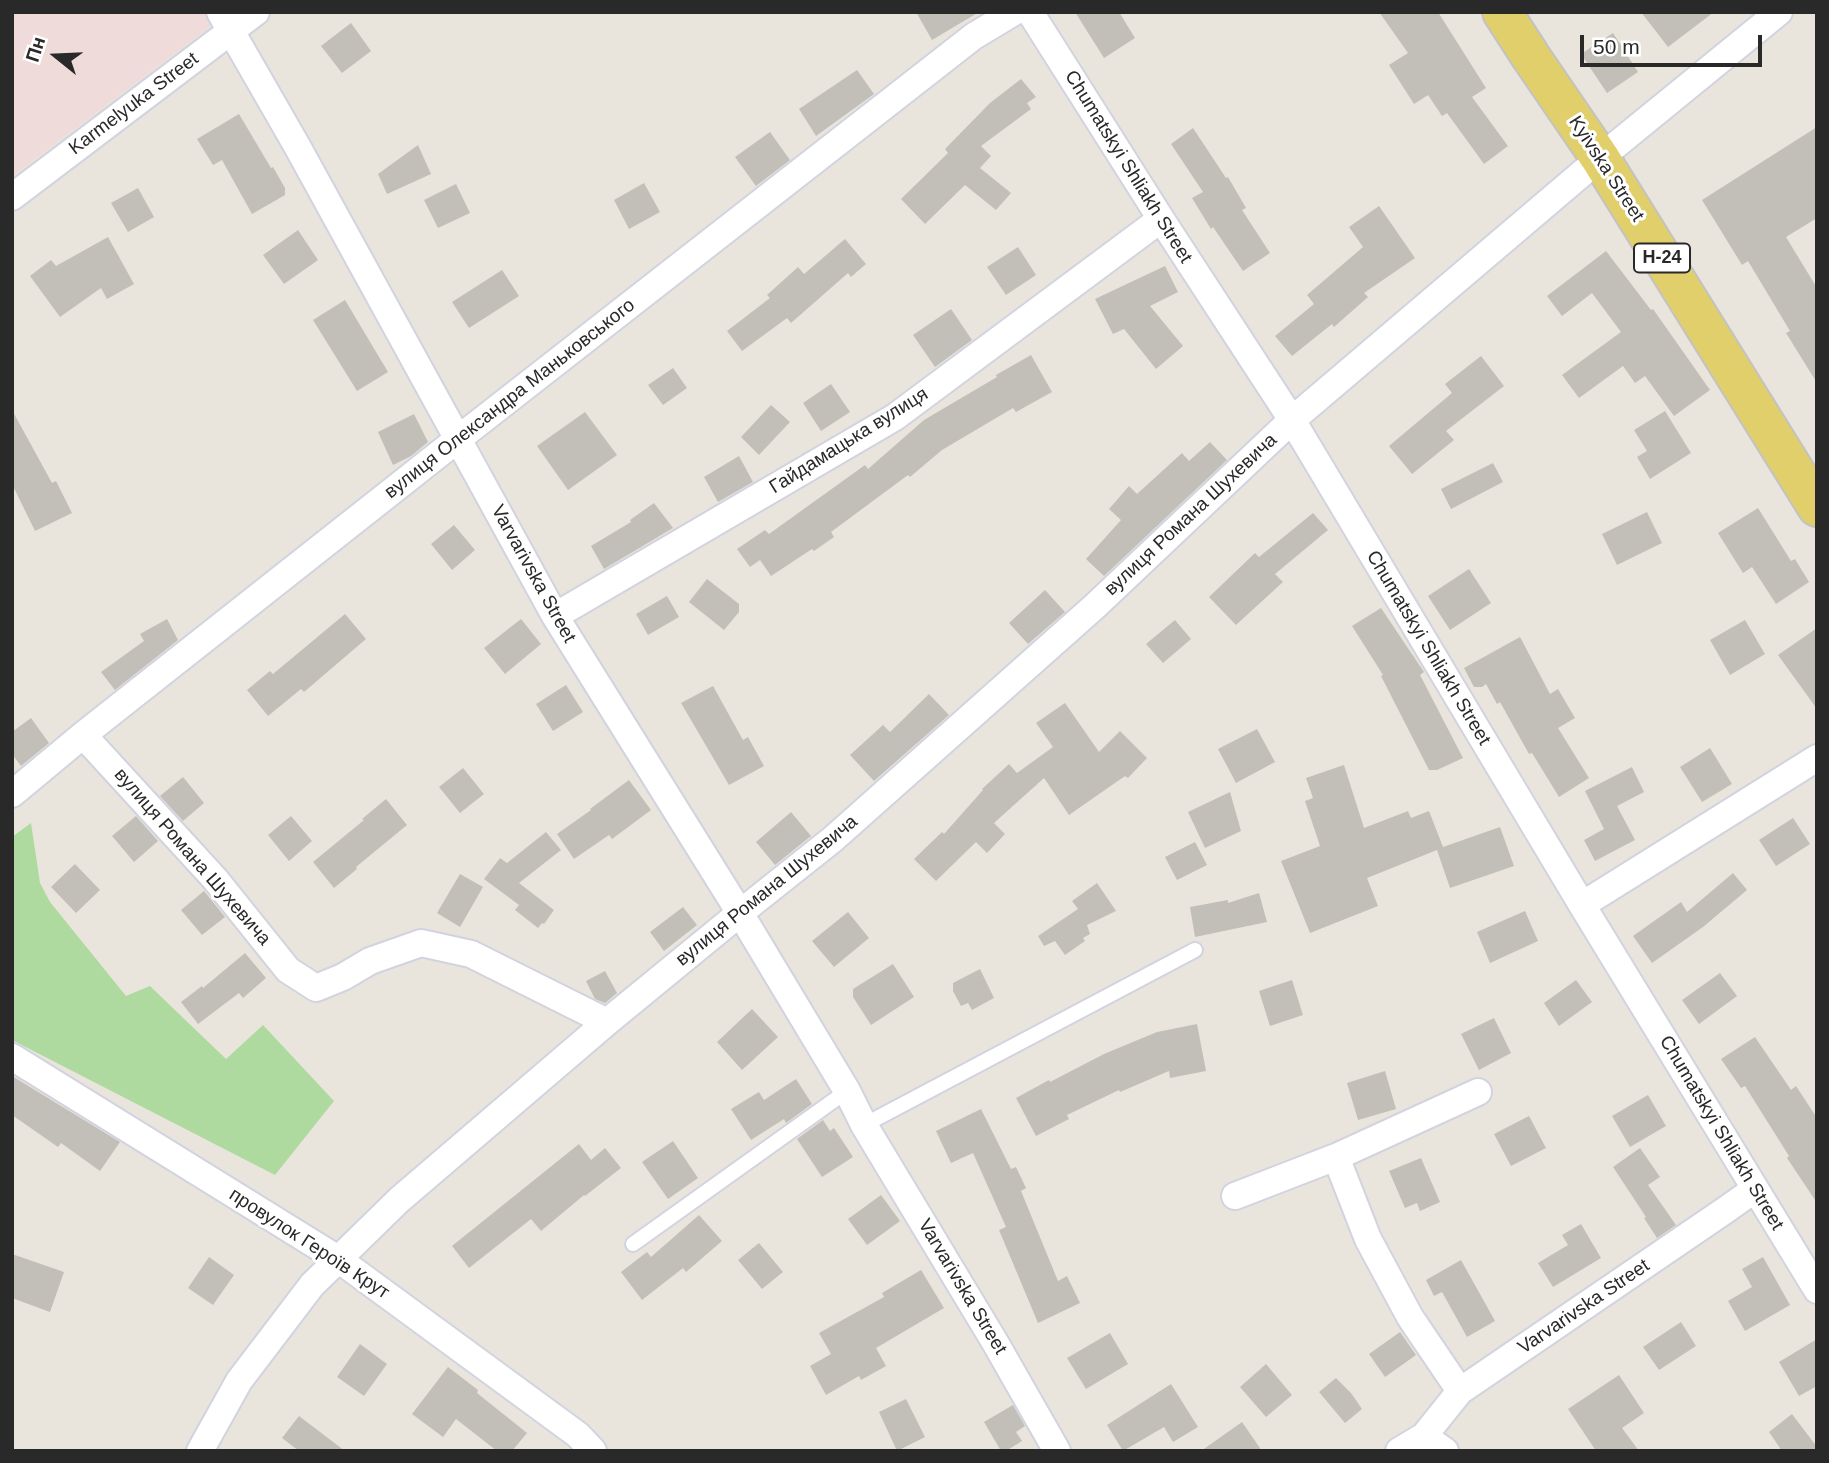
<!DOCTYPE html>
<meta charset="utf-8">
<style>
body{margin:0}
#map{position:relative;width:1829px;height:1463px;overflow:hidden;background:#e9e5dc;font-family:Arial,sans-serif}
canvas{display:block}
.frame{position:absolute;inset:0;border:14px solid #292929;pointer-events:none}
.north{position:absolute;left:21px;top:21px;width:70px;height:70px;-webkit-text-stroke:5px #fff;paint-order:stroke;rotate:288deg;font-size:19px;font-weight:700;line-height:28px;text-align:center;color:#292929}
.north::after{content:'';display:block;margin:auto;width:24px;height:32px;background:#292929;clip-path:polygon(50% 0,100% 100%,50% 72%,0 100%)}
.scale{position:absolute;left:1580px;top:35px;width:182px;height:32px;box-sizing:border-box;border:4px solid #292929;border-top:0;padding-left:9px;font-size:21px;line-height:24px;white-space:nowrap;color:#292929;-webkit-text-stroke:5px #fff;paint-order:stroke}
</style>
<div id="map">
<canvas width="1829" height="1463"></canvas>
<div class="frame"></div>
<div class="north">Пн</div>
<div class="scale">50 m</div>
</div>
<script>
const ctx = document.querySelector('canvas').getContext('2d');
ctx.lineJoin = 'round';
function fillPath(path, color) { ctx.fillStyle = color; ctx.fill(path, 'evenodd'); }
function trace(path, color, width, dash) { ctx.strokeStyle = color; ctx.lineWidth = width; ctx.lineCap = dash ? 'butt' : 'round'; ctx.setLineDash(dash || []); ctx.stroke(path); }
function label(font, color, halo, rows, align = 'center') {
  ctx.font = font + ' Arial,sans-serif'; ctx.lineWidth = 6; ctx.setLineDash([]); ctx.textBaseline = 'middle'; ctx.strokeStyle = halo; ctx.fillStyle = color; for (const [text, x, y, turn = 0] of rows) {
    ctx.save(); ctx.translate(x, y); ctx.rotate((+turn || 0) * Math.PI / 180); ctx.textAlign = isNaN(turn) ? turn : align; if (halo) ctx.strokeText(text, 0, 0); ctx.fillText(text, 0, 0); ctx.restore();
  }
}
const medical = new Path2D(`
 M12,12h197l6,11 -203,153z`);
const green = new Path2D(`
 M31,823l9,60 10,19 76,94 24,-10 76,73 37,-34 71,76 -59,74 -263,-135v-203z`);
const building = new Path2D(`
 M916,12h63l-47,28z
 M1075,12h44l16,26 -31,20z
 M1379,12h59l48,76 -14,9 36,49 -24,18 -37,-51 -5,3 -14,-21 -14,9 -25,-39 19,-12z
 M1641,12h73l-46,35z
 M351,23l20,28 -29,22 -21,-27z
 M1613,33l25,39 -31,21 -26,-39z
 M857,70l17,24 -58,42 -17,-27z
 M1021,79l15,18 -9,6 4,6 -50,37 10,10 -11,12 31,25 -15,17 -31,-25 -40,39 -24,-25 47,-46 -3,-4 45,-46z
 M239,114l32,54 2,-1 12,21v7l-33,19 -30,-54 -9,5 -16,-26z
 M1817,127v91l-31,19 31,51v95l-31,-50 4,-2 -42,-70 -6,4 -40,-65z
 M1193,128l33,50 2,-1 18,31 -4,2 28,43 -27,18 -30,-44 -2,2 -19,-31 11,-6 -32,-48z
 M770,132l20,28 -34,26 -21,-29z
 M418,145l13,29 -44,20 -9,-20z
 M644,183l16,29 -31,17 -15,-29z
 M456,184l14,29 -32,15 -14,-28z
 M138,188l16,29 -26,15 -17,-29z
 M1379,206l36,52 -51,35 4,4 -34,30 -2,-3 -40,32 -17,-20 39,-32 -7,-9 56,-48 -14,-20z
 M298,230l20,30 -34,24 -21,-29z
 M108,237l26,47 -27,15 -6,-11 -41,29 -30,-41 21,-16 5,6z
 M845,239l21,25 -15,13 -3,-4 -57,50 -4,-5 -45,33 -15,-20 43,-33 -3,-3 31,-28 6,7z
 M1018,247l18,28 -30,20 -19,-28z
 M1606,251l45,59 2,-1 57,81 -36,26 -29,-40 -10,7 -12,-17 -44,32 -17,-23 59,-43 -29,-39 -30,23 -15,-20z
 M1165,266l13,26 -28,14 33,40 -27,23 -32,-40 -11,5 -18,-35z
 M502,270l17,26 -50,32 -17,-26z
 M345,300l43,72 -31,19 -44,-71z
 M951,309l21,31 -37,27 -22,-32z
 M1031,355l21,37 -36,20 -3,-4 -71,42 -32,27 -2,-2 -77,57 3,5 -20,14 -2,-2 -41,27 -11,-16 -10,7 -13,-18 28,-19 4,4 96,-69 3,4 56,-49 73,-43 -1,-2z
 M1481,356l23,30 -58,45 8,9 -42,34 -23,-28 63,-53 -7,-9z
 M673,368l14,20 -24,17 -15,-20z
 M831,384l19,28 -29,19 -18,-28z
 M771,405l19,17 -31,33 -18,-18z
 M12,410l40,73 4,-2 16,32 -37,18 -23,-47z
 M1665,411l26,42 -41,26 -13,-22 10,-6 -13,-21z
 M585,412l32,43 -49,35 -31,-44z
 M414,414l14,28 -17,14 -18,9 -15,-33z
 M1210,442l17,18 -123,116 -18,-17 35,-39 -12,-11 20,-23 8,8 45,-41 7,8z
 M739,456l14,26 -35,20 -14,-25z
 M1493,463l10,19 -52,27 -10,-20z
 M654,503l19,25 -69,41 -13,-23 40,-24 -1,-2z
 M1758,508l33,53 4,-2 14,23 -33,22 -24,-37 -9,6 -25,-40z
 M1647,512l15,31 -45,22 -15,-31z
 M1313,513l15,17 -53,44 8,8 -47,43 -27,-28 46,-44 4,4z
 M454,525l21,25 -23,20 -21,-26z
 M1469,569l22,34 -41,27 -22,-34z
 M707,579l32,25v8l-15,18 -35,-28z
 M1045,590l20,22 -37,32 -19,-21z
 M667,596l12,21 -31,18 -12,-21z
 M1381,608l43,64 -4,3 43,83 -26,12h-8l-48,-94 2,-1 -31,-49z
 M345,614l21,25 -62,53 -3,-3 -33,27 -21,-26 23,-19 3,3z
 M167,619l11,21 -63,50 -14,-18 43,-31 -4,-7z
 M521,619l20,25 -36,30 -21,-26z
 M1175,620l16,19 -28,24 -17,-19z
 M1745,620l20,34 -35,21 -20,-35z
 M1817,628v81l-39,-54z
 M1520,637l30,57 8,-5 17,29 -17,10 31,50 -30,19 -27,-44 -3,1 -29,-52 -3,2 -11,-20 -4,3h-8l-10,-19z
 M566,685l17,27 -30,19 -17,-27z
 M713,686l30,54 5,-3 16,29 -35,19 -48,-82z
 M929,694l20,21 -75,66 -24,-26 33,-30 7,7z
 M1065,703l34,49 21,-21 27,27 -19,20 -3,-2 -56,39 -25,-37 -50,45 11,11 -18,19 -11,-11 -40,39 -22,-22 28,-27 2,2 39,-44 -1,-1 27,-25 8,9 36,-26 -17,-24z
 M31,718l18,25 -28,23 -9,-12v-22z
 M1257,729l18,33 -39,21 -18,-34z
 M1710,748l22,36 -30,18 -22,-35z
 M1344,765l20,63 44,-17 3,7 18,-7 14,36 57,-20 14,39 -64,22 -13,-38 -70,28 11,28 -68,27 -29,-72 39,-15 -15,-45 8,-3 -7,-20z
 M1632,767l12,25 -27,14 18,34 -40,21 -11,-21 20,-11 -19,-38z
 M463,768l21,26 -24,19 -21,-26z
 M183,777l21,26 -21,18 -23,-25z
 M629,780l22,30 -39,29 -3,-4 -35,24 -17,-25 34,-24 -1,-1z
 M1230,792l11,39 -36,17 -17,-36z
 M386,799l21,26 -51,42 1,2 -23,19 -21,-26 51,-42 -2,-1z
 M791,812l20,24 -36,29 -19,-23z
 M136,816l22,25 -24,21 -22,-26z
 M291,816l21,25 -23,20 -21,-26z
 M1793,818l17,26 -34,22 -17,-26z
 M546,832l15,18 -42,33 35,27 -10,14 -2,-1 -4,5 -23,-18 4,-5 -35,-26 16,-21 7,5z
 M1195,842l12,23 -30,15 -12,-23z
 M75,864l25,26 -24,23 -25,-26z
 M1733,873l14,17 -44,37 -51,36 -19,-27 48,-34 6,10z
 M460,874l23,13 -23,40 -23,-14z
 M1097,883l19,28 -29,14 3,9 -7,4 2,3 -20,14 -10,-14 -11,5 -6,-10 40,-27 -6,-8z
 M204,891l21,26 -23,18 -21,-25z
 M1259,893l8,29 -72,15 -5,-30 38,-7v3z
 M683,907l14,18 -33,26 -14,-19z
 M1525,911l13,30 -48,22 -13,-31z
 M848,912l21,26 -35,29 -22,-26z
 M245,953l21,25 -23,20 -4,-5 -41,31 -17,-22 21,-16 1,2z
 M893,964l21,33 -43,28 -18,-28v-8z
 M980,969l14,29 -22,12 -4,-7 -7,3 -8,-15v-8z
 M605,971l12,22 -12,10 -10,-4 -9,-18z
 M1720,973l17,23 -38,28 -17,-24z
 M1292,980l11,35 -33,11 -11,-35z
 M1576,980l16,22 -33,24 -15,-23z
 M752,1009l26,28 -36,33 -25,-28z
 M1494,1018l17,35 -32,17 -18,-36z
 M1197,1024l9,47 -36,7 -1,-7 -49,21 -1,-2 -52,25 2,4 -33,17 -20,-38 33,-18 1,2 54,-28 53,-22z
 M1755,1037l36,53 5,-4 21,32v85l-30,-45 2,-2 -44,-70 -4,2 -20,-29z
 M1385,1071l11,38 -38,11 -11,-37z
 M12,1076l108,66 -20,29 -39,-28 -3,4 -46,-32z
 M796,1079l16,25 -26,19 -2,-4 -33,21 -20,-31 28,-17 5,8z
 M1648,1095l18,31 -36,21 -18,-31z
 M981,1109l30,60 5,-2 10,21 -5,3 37,90 9,-5 13,27 -42,20 -39,-93 7,-3 -33,-74 -22,10 -15,-32z
 M1529,1116l17,32 -35,18 -17,-32z
 M823,1120l7,11 4,-3 19,29 -31,20 -25,-38z
 M673,1141l25,37 -30,21 -26,-37z
 M579,1144l12,16 14,-12 16,20 -36,28 -1,-1 -43,36 -10,-12 -62,49 -17,-22z
 M1640,1148l20,29 -12,8 28,40 -19,13 -13,-20 2,-1 -33,-50z
 M1421,1158l19,44 -20,9 -3,-8 -12,5 -16,-37z
 M881,1195l19,26 -33,24 -19,-26z
 M699,1215l23,26 -36,31 -3,-4 -41,32 -21,-28 26,-20 4,5z
 M1581,1224l20,34 -48,29 -15,-24 30,-18 -6,-10z
 M759,1243l24,29 -21,17 -24,-29z
 M12,1254l52,18 -14,40 -38,-14z
 M209,1257l25,18 -21,30 -25,-17z
 M1763,1257l27,48 -45,26 -17,-30 24,-14 -10,-18z
 M1461,1260l34,61 -28,16 -25,-45 -8,4 -8,-16z
 M921,1270l23,38 -68,40 10,18 -25,14 -2,-4 -33,19 -16,-29 21,-12 -12,-21 65,-36 -2,-4z
 M1681,1322l15,24 -37,24 -16,-23z
 M1400,1332l16,23 -31,22 -16,-23z
 M1110,1333l18,31 -42,25 -19,-31z
 M1817,1339v47l-18,10 -20,-34z
 M360,1344l27,20 -23,32 -27,-19z
 M1266,1364l26,31 -26,22 -26,-30z
 M448,1367l30,23 -1,3 50,40 -15,18h-15l-41,-32 -13,18 -31,-23z
 M1619,1375l25,38 -22,15 17,23h-43l-28,-42z
 M1336,1378l15,15 11,16 -17,14 -26,-31z
 M1171,1384l27,43 -25,15 -9,-15 -41,24 -16,-26z
 M906,1399l19,38 -28,14 -18,-39z
 M1013,1405l12,21 -9,6 6,9 -16,10h-5l-17,-29z
 M1792,1414l25,33v4h-35l-13,-19z
 M299,1416l46,35h-46l-17,-13z
 M1242,1422l20,29h-61z`);
const service = new Path2D(`
 M864,1125l331,-175
 M633,1244l214,-153`);
const minor = new Path2D(`
 M220,12l77,134 258,470 185,297 107,178 17,34 132,219 61,107
 M1030,12l131,207 131,201 290,485 235,385
 M12,197l244,-185
 M555,616l340,-199 266,-198
 M83,735l132,144 73,91 28,18 27,-11 27,-16 51,-18 50,11 136,68
 M12,794l71,-59 375,-296 516,-403 40,-24
 M1582,905l235,-147
 M12,1057l326,202 240,176 15,16
 M1336,1157l32,82 42,78 50,74
 M1235,1196l101,-39 142,-65
 M1424,1436l21,15
 M200,1451l39,-70 73,-96 87,-85 208,-178 133,-109 93,-74 261,-232 198,-187 308,-262 179,-146
 M1399,1451l25,-15 36,-45 267,-182 28,-20`);
const primary = new Path2D(`
 M1502,12l29,45 69,101 217,349`);
const shields = [
 [1662,258,56]
];
const shieldNames = [
 ["Н-24",1662,258]
];
const streetNames = [
 ["Karmelyuka Street",134,104,-37],
 ["Chumatskyi Shliakh Street",1128,167,58],
 ["Kyivska Street",1606,169,57],
 ["вулиця Олександра Маньковського",510,399,-38],
 ["Гайдамацька вулиця",849,441,-32],
 ["вулиця Романа Шухевича",1191,515,-43],
 ["Varvarivska Street",533,574,61],
 ["Chumatskyi Shliakh Street",1428,648,59],
 ["вулиця Романа Шухевича",192,857,49],
 ["вулиця Романа Шухевича",767,891,-39],
 ["Chumatskyi Shliakh Street",1721,1133,59],
 ["провулок Героїв Крут",309,1244,33],
 ["Varvarivska Street",962,1287,59],
 ["Varvarivska Street",1584,1307,-34]
];
fillPath(medical, '#efdbda');
fillPath(green, '#aeda9f');
fillPath(building, '#c2bfb8');
trace(service, '#d2d3e0', 18);
trace(minor, '#d2d3e0', 30);
trace(primary, '#c3c3c3', 42);
trace(service, '#fff', 14);
trace(minor, '#fff', 26);
trace(primary, '#e0cf6b', 38);
for (const [x, y, w] of shields) { const box = new Path2D(); box.roundRect(x - w / 2, y - 14.5, w, 29, 5); ctx.fillStyle = '#fff'; ctx.fill(box); trace(box, '#292929', 2); }
label('bold 18px', '#292929', null, shieldNames);
label('19px', '#292929', '#fff', streetNames);
</script>
